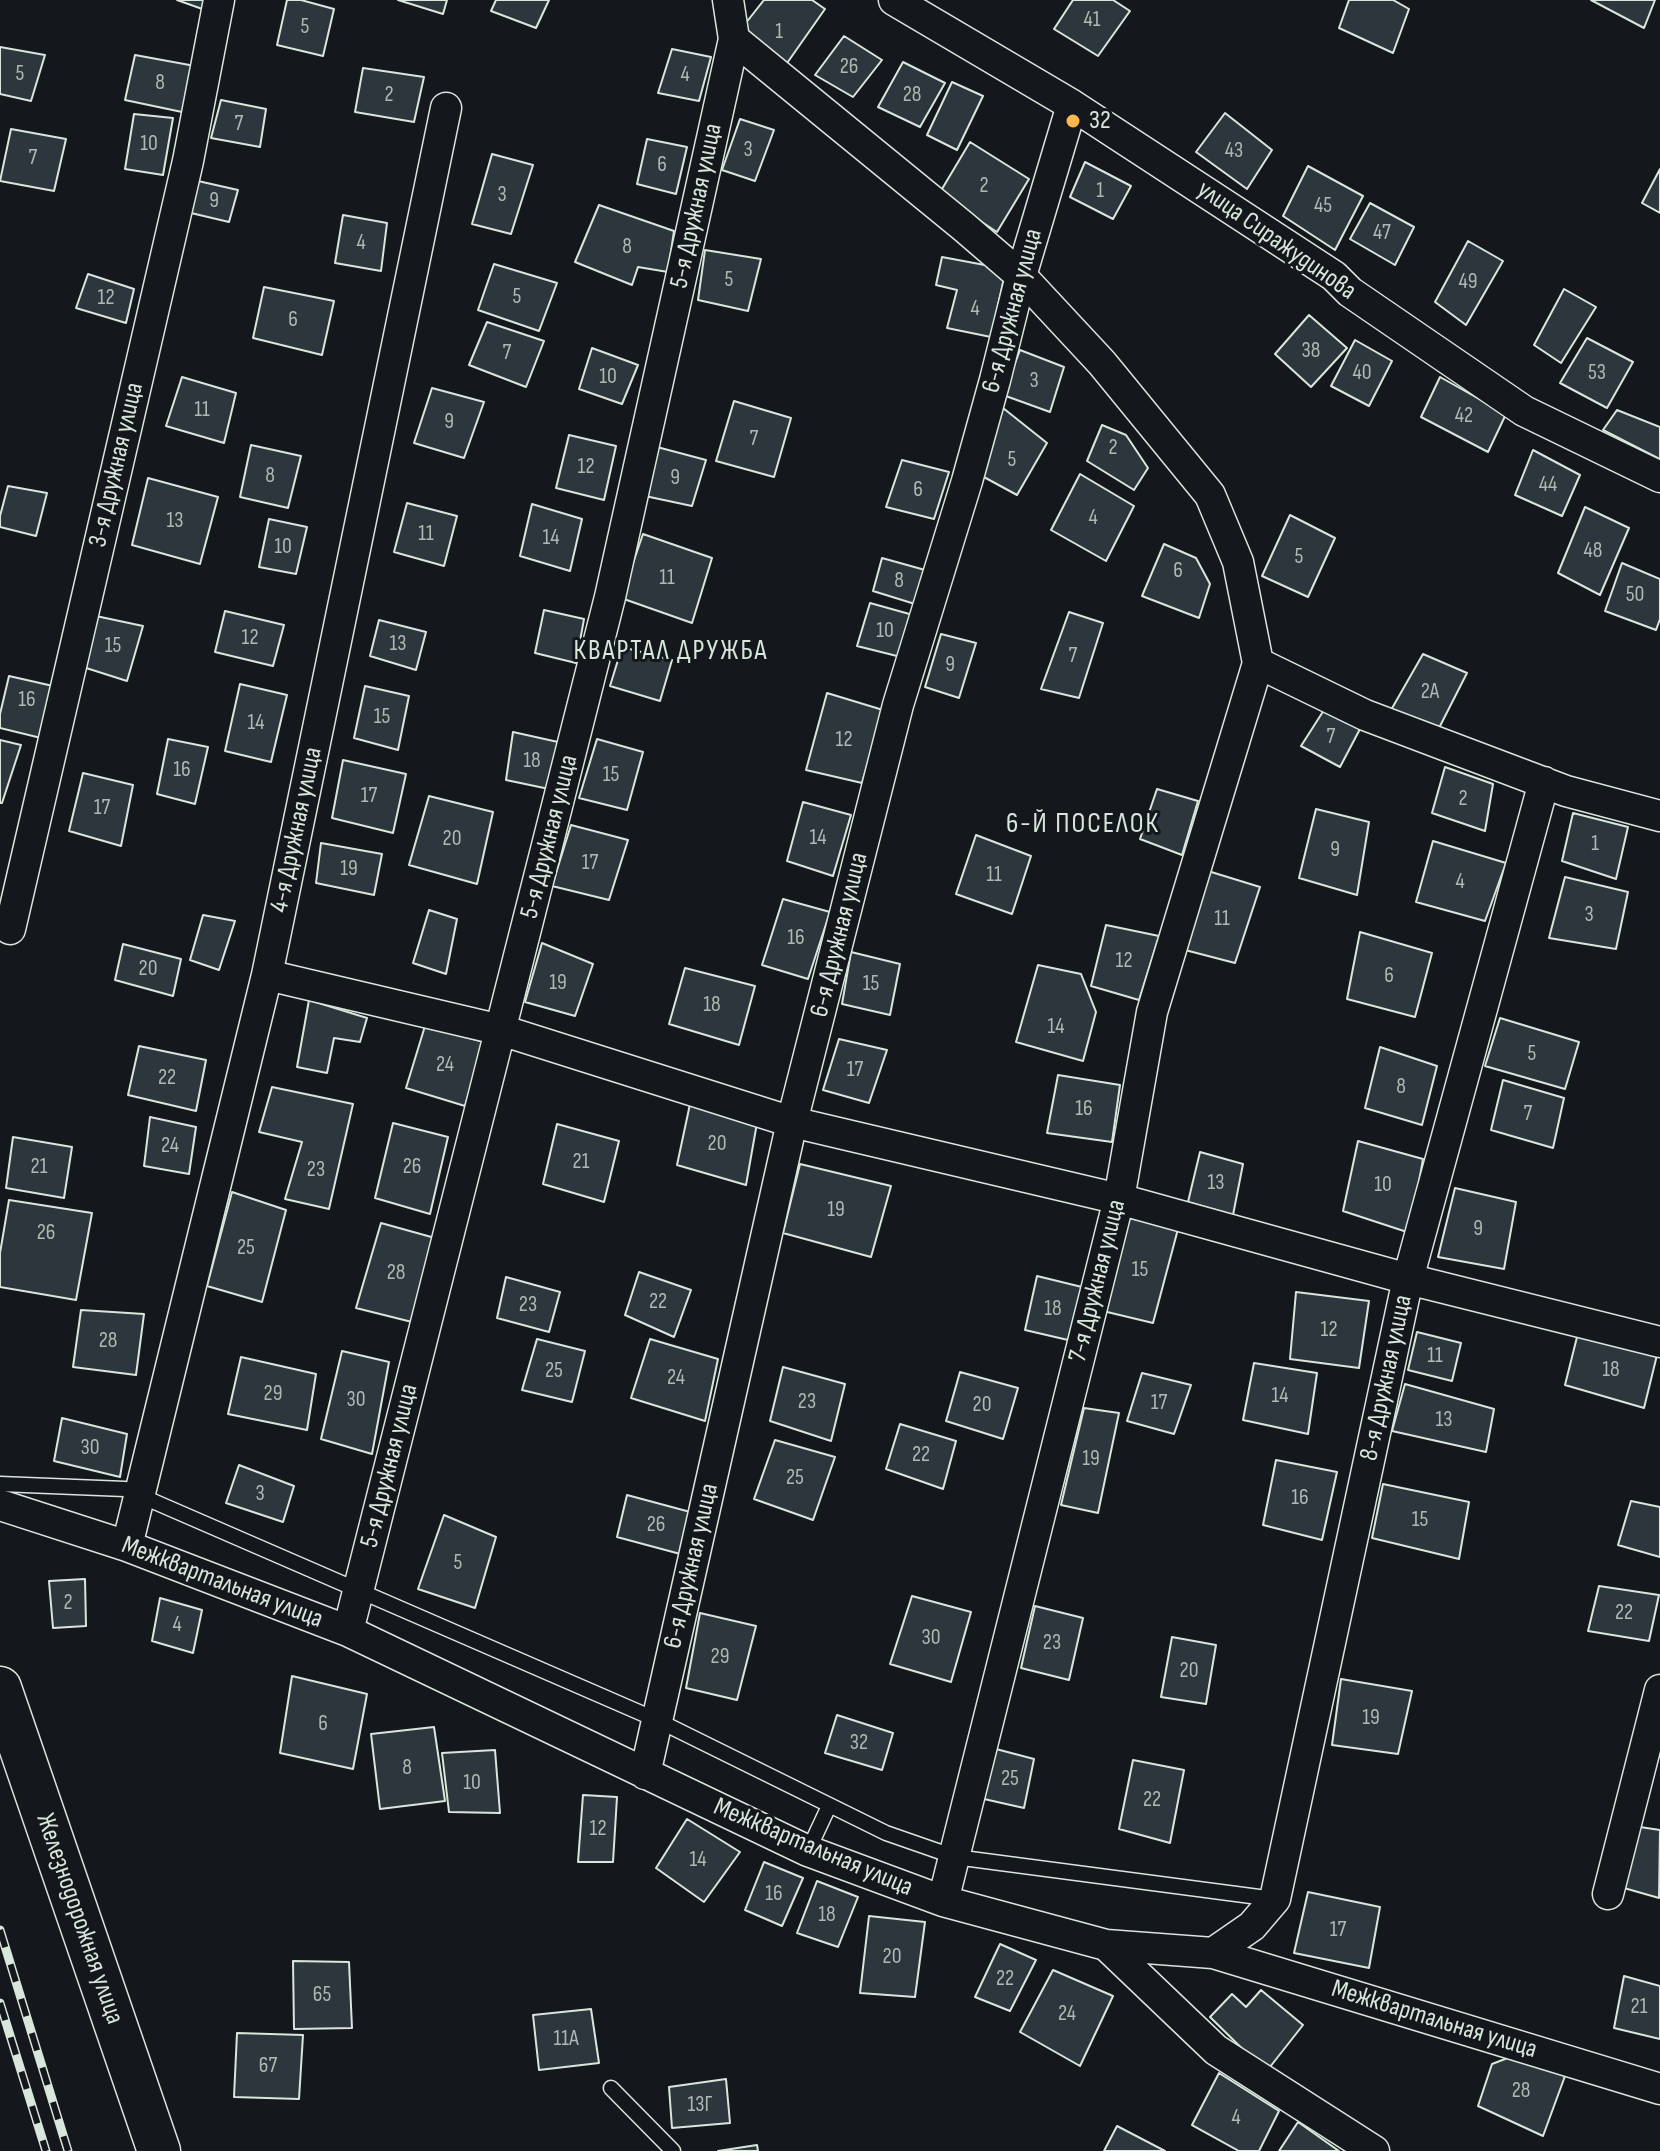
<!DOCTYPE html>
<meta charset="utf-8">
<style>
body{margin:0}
canvas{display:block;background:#14181c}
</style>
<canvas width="1660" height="2151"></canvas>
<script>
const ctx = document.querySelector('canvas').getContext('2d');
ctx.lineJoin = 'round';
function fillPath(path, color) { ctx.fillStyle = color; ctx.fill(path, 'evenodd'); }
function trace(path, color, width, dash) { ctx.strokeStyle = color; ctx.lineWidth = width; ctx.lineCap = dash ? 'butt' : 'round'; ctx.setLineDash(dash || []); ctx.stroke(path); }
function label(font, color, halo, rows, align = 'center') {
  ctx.font = font + ' "Sofia Sans Condensed",sans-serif'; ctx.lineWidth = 6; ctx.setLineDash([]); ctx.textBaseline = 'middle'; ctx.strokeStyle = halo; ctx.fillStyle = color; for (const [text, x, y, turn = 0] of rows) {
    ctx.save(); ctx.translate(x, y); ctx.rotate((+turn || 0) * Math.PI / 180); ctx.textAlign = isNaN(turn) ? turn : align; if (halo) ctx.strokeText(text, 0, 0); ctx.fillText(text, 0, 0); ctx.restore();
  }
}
const building = new Path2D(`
 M177,0h33l-2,11z
 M287,0h14l33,9 -11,47 -46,-11z
 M398,0h49l-4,14z
 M496,0h53l-13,28 -45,-17z
 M764,0h48l13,9 -40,57 -34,-27 -6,-15z
 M1073,0h40l17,11 -32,45 -44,-27z
 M1349,0h44l16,9 -16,44 -54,-25z
 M1591,0h64l-11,28z
 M844,36l38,24 -29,37 -38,-22z
 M0,47l45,8 -14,46 -31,-7z
 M672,49l39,8 -12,44 -41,-8z
 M135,55l60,11 -13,46 -57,-12z
 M903,62l42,21 -25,44 -42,-20z
 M363,68l61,9 -10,45 -59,-10z
 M952,82l31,14 -26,54 -30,-15z
 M221,100l45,9 -6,38 -49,-9z
 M1225,113l47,37 -25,39 -51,-37z
 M134,114l39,4 -10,57 -38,-6z
 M740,119l34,11 -19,51 -33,-11z
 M11,129l55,10 -12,52 -54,-10z
 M647,139l40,8 -11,47 -39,-10z
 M970,142l59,37 -32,53 -58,-38z
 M492,154l41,11 -22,69 -39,-10z
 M1085,162l46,24 -18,33 -43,-22z
 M1308,166l55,30 -28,54 -52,-34z
 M1660,169v44l-18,-10z
 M198,181l40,9 -9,32 -38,-9z
 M1370,203l44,24 -19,38 -45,-26z
 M599,205l75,26 -6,41 -30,-5 -6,18 -57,-23z
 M343,215l44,8 -6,48 -46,-8z
 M1468,241l35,20 -37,64 -31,-23z
 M705,250l56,9 -13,52 -50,-11z
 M942,257l64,12 -15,68 -44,-9 10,-38 -21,-5z
 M494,264l63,19 -18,48 -61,-21z
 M88,274l46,15 -8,34 -50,-15z
 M264,287l70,14 -12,54 -69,-17z
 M1564,289l32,18 -35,56 -27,-18z
 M1309,315l38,33 -36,39 -36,-33z
 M487,322l57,19 -18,46 -57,-22z
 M1587,338l46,24 -26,46 -47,-25z
 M1355,340l37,21 -23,45 -38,-20z
 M592,348l46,17 -16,39 -43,-15z
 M1020,350l44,17 -14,45 -47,-17z
 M182,377l54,16 -12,50 -58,-17z
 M1440,377l66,37 -18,38 -67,-35z
 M432,388l52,14 -20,56 -50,-15z
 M734,401l57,17 -17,59 -58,-16z
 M1003,408l44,35 -30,52 -35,-19z
 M1617,410l43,17v32l-57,-29z
 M1102,425l24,10 22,33 -14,22 -47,-29z
 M569,435l47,11 -12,54 -48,-12z
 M251,445l50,11 -13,52 -48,-11z
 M657,447l49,13 -14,46 -47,-10z
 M1533,450l47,25 -18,41 -47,-21z
 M902,460l47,12 -15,47 -48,-12z
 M1080,474l54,32 -28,55 -55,-31z
 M148,478l70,19 -18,67 -68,-19z
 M8,486l39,7 -11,43 -36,-9v-11z
 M407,503l50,13 -13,50 -50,-14z
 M532,504l50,15 -12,52 -50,-15z
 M1585,507l44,21 -29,67 -42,-22z
 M1290,515l45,23 -27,59 -46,-21z
 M269,519l38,8 -11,47 -37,-7z
 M643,534l69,24 -20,65 -71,-25z
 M1164,544l32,14 14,26 -11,34 -57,-22z
 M882,558l43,12 -10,34 -42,-13z
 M1622,563l38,16v40l-4,11 -51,-19z
 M870,603l43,12 -12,42 -44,-11z
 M544,610l40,9 -8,44 -41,-10z
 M225,611l59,14 -11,41 -58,-14z
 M1069,612l34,11 -24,75 -38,-9z
 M96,616l47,10 -16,55 -44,-14z
 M379,620l47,12 -10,38 -46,-14z
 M941,634l35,9 -17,55 -34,-11z
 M622,647l50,13 -12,41 -50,-15z
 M1423,654l44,19 -29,57 -47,-20z
 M9,676l44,10 -12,52 -41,-10v-14z
 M240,684l47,11 -16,67 -46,-11z
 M365,686l44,10 -11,54 -44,-12z
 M827,693l56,17 -21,73 -56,-13z
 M1324,710l36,19 -20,38 -39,-21z
 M513,732l45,10 -9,47 -43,-9z
 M168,739l40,8 -13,57 -38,-10z
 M597,739l46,13 -16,58 -48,-12z
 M0,740l21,5 -19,58h-2z
 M343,760l63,14 -13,59 -61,-15z
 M1445,767l48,17 -8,47 -53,-18z
 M83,773l50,12 -12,61 -52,-15z
 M1157,789l41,12 -16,54 -42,-16z
 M429,796l64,16 -16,72 -68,-19z
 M803,802l48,13 -18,61 -46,-15z
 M1316,809l53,13 -12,73 -58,-17z
 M1573,813l55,14 -12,52 -54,-18z
 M571,825l57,15 -19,60 -57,-14z
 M976,835l55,21 -19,58 -56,-20z
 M1433,841l73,22 -21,58 -69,-19z
 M321,843l61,11 -8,41 -58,-12z
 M1208,871l52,16 -25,76 -50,-13z
 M1565,877l63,15 -12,57 -67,-11z
 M783,899l47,13 -22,67 -46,-14z
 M429,910l28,9 -11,55 -33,-11z
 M203,915l32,6 -16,49 -29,-10z
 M1106,925l53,11 -20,64 -48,-14z
 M1360,932l72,21 -17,64 -68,-18z
 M542,943l51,21 -18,52 -50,-14z
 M123,944l58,15 -8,37 -58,-16z
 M851,952l49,12 -10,51 -48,-11z
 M1038,965l43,9 15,38 -13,49 -67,-19z
 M685,968l70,18 -16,59 -70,-21z
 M309,1000l58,18 -7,24 -26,-4 -7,35 -30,-6z
 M1500,1018l79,24 -14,47 -80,-23z
 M425,1026l59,16 -19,64 -59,-18z
 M839,1039l48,11 -18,53 -46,-13z
 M139,1046l67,14 -10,51 -68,-16z
 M1380,1047l57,19 -15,59 -57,-17z
 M1058,1075l62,10 -8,57 -65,-9z
 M1503,1080l61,18 -11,50 -62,-18z
 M272,1087l81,17 -24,105 -44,-10 17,-57 -43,-10z
 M690,1104l67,19 -11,62 -69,-20z
 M150,1117l46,10 -7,47 -45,-8z
 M393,1123l55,14 -18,77 -55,-16z
 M557,1124l62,17 -15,61 -61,-18z
 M13,1137l59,10 -8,51 -58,-10z
 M1358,1141l65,18 -13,74 -67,-22z
 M1200,1152l43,12 -10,51 -45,-13z
 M800,1164l91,22 -20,71 -88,-24z
 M1455,1188l61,14 -12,67 -66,-12z
 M232,1192l54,18 -24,92 -55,-16z
 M9,1200l83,13 -16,87 -76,-13v-34z
 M1125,1217l53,12 -25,94 -50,-12z
 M381,1223l54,15 -23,84 -56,-14z
 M639,1272l52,18 -17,47 -49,-22z
 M1037,1276l45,11 -14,53 -43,-10z
 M506,1277l54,15 -11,40 -52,-14z
 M1296,1292l73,9 -10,67 -69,-9z
 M81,1310l63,4 -8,61 -63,-8z
 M1417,1332l44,11 -9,38 -44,-11z
 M1578,1333l79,22 -13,53 -79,-23z
 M537,1339l48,12 -13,51 -50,-12z
 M650,1339l68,20 -13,62 -74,-23z
 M342,1351l47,11 -17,92 -51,-15z
 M241,1357l75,17 -9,56 -79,-16z
 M1254,1363l63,10 -9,61 -65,-14z
 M783,1367l62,17 -14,57 -61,-20z
 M960,1372l58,16 -15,51 -57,-18z
 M1142,1373l49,12 -17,49 -47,-13z
 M1405,1384l89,25 -8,43 -94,-21z
 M1084,1408l35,5 -21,100 -37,-8z
 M62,1418l65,16 -7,43 -66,-16z
 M900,1424l56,17 -13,48 -57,-20z
 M775,1440l60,17 -22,63 -59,-21z
 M1276,1460l61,12 -15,68 -59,-15z
 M239,1465l55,21 -11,36 -57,-19z
 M1383,1484l86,18 -10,57 -87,-21z
 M627,1495l67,18 -10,42 -67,-18z
 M1631,1501l29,6v50l-42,-12z
 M444,1515l52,22 -21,71 -57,-19z
 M85,1579l1,47 -33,2 -4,-47z
 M1599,1586l60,9 -10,46 -61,-10z
 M912,1596l59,16 -20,70 -61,-18z
 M160,1598l42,12 -9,43 -41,-12z
 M1035,1606l48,12 -14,62 -48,-12z
 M700,1613l56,13 -19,74 -51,-12z
 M1172,1637l44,8 -10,59 -45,-7z
 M292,1676l75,18 -14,75 -73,-16z
 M1341,1679l71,12 -14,63 -66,-9z
 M837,1715l56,18 -11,37 -57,-17z
 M434,1727l11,74 -65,8 -9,-75z
 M996,1749l38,10 -10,49 -40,-9z
 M495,1750l5,63 -51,-1 -7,-59z
 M1133,1760l51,10 -14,73 -51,-14z
 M583,1795l34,2 -4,65h-35z
 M687,1819l53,33 -36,50 -48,-34z
 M1640,1827l20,3 -1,68 -35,-10z
 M764,1862l39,16 -21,48 -37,-16z
 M817,1881l41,16 -20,50 -41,-14z
 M1308,1892l72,15 -11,61 -75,-15z
 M869,1916l56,6 -10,75 -55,-4z
 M1000,1944l36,16 -26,51 -35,-14z
 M293,1961l56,1 3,66 -58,1z
 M1053,1970l60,26 -33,70 -60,-34z
 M1624,1976l36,10v53l-46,-11z
 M1261,1990l42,35 -37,47 -56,-55 22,-23 14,13z
 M591,2009l8,54 -60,7 -6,-55z
 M237,2033l66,2 -4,64 -65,-2z
 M1513,2056l52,20 -22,60 -65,-30 14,-42z
 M1219,2073l60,38 -20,40h-20l-47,-26z
 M726,2079l4,44 -58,5 -3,-41z
 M1298,2122l41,29h-60z
 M1117,2126l48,25h-61z
 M757,2145l1,6h-40z`);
const lane = new Path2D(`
 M0,1484l125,5 532,231 229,113 69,24 319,42
 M808,1851l21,-45
 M611,2088l62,63`);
const street = new Path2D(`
 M728,0l6,39 230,188 57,49 81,87 108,132 28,67 20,101 107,52 201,76 94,25
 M894,0l178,105 262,171 16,16 174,119 136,66
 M10,929l178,-768 31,-161
 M267,975l234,55 291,92 327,77 289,80 252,63
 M0,1505l127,41 221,85 460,220 135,50 163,44 107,8 447,136
 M127,1546l140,-571 179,-867
 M348,1631l262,-1034 124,-558
 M645,1774l147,-652 106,-417 69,-224 28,-101 26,-104 51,-171
 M1608,1894l52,-204
 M943,1901l176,-702 33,-187 106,-349
 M1106,1945l110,105 158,101
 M1213,1953l39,-27 23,-27 133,-620 136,-497`);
const secondary = new Path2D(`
 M0,1688l159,463`);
const rail = new Path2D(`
 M0,1930l68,221
 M0,2003l46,148`);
const markers = [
 [1073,121,8,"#ffb74d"]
];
const numberNames = [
 ["41",1092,20],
 ["5",305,27],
 ["1",779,32],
 ["26",849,67],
 ["5",20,74],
 ["4",685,75],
 ["8",160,83],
 ["2",389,95],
 ["28",912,95],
 ["7",239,124],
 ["10",149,144],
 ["3",748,150],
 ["43",1234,151],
 ["7",33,158],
 ["6",662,165],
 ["2",984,186],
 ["1",1100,191],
 ["3",502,195],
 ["9",214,201],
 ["45",1323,206],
 ["47",1382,233],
 ["4",361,243],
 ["8",627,247],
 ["5",729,280],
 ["49",1468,282],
 ["5",517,297],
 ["12",106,298],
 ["4",975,309],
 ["6",293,320],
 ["38",1311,351],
 ["7",507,353],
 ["40",1362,373],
 ["53",1597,373],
 ["10",608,377],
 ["3",1034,381],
 ["11",202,410],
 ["42",1464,416],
 ["9",449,422],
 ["7",754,439],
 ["2",1113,448],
 ["5",1012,460],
 ["12",586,467],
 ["8",270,476],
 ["9",675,478],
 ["44",1548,485],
 ["6",918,490],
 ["4",1093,518],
 ["13",175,521],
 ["11",426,534],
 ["14",551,538],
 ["10",283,547],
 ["48",1593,551],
 ["5",1299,557],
 ["6",1178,571],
 ["11",667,578],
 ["8",899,581],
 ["50",1635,595],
 ["10",885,631],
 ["12",250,638],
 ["13",398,644],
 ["15",113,646],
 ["7",1073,656],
 ["9",950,665],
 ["2А",1430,692],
 ["16",27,700],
 ["15",382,717],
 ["14",256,723],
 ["7",1331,737],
 ["12",844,740],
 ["18",532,761],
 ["16",182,770],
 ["15",611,775],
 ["17",369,796],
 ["2",1463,799],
 ["17",102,808],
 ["14",818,838],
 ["20",452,839],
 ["1",1595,844],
 ["9",1335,850],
 ["17",590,863],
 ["19",349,869],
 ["11",994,875],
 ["4",1460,882],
 ["3",1589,915],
 ["11",1222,919],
 ["16",796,938],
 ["12",1124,961],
 ["20",148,969],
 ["6",1389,976],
 ["19",558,983],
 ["15",871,984],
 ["18",712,1005],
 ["14",1056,1027],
 ["5",1532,1054],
 ["24",445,1065],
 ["17",855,1070],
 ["22",167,1078],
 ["8",1401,1087],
 ["16",1084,1109],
 ["7",1528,1114],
 ["20",717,1144],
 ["24",170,1146],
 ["21",581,1162],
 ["21",39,1167],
 ["26",412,1167],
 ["23",316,1170],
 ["13",1216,1183],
 ["10",1383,1185],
 ["19",836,1210],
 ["9",1478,1229],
 ["26",46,1233],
 ["25",246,1248],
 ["15",1140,1270],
 ["28",396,1273],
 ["22",658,1302],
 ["23",528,1305],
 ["18",1053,1309],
 ["12",1329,1330],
 ["28",108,1341],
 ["11",1435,1356],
 ["18",1611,1370],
 ["25",554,1371],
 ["24",676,1378],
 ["29",273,1394],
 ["14",1280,1396],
 ["30",356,1400],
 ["23",807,1402],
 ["17",1159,1403],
 ["20",982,1405],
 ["13",1444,1420],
 ["30",90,1448],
 ["22",921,1455],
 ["19",1091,1459],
 ["25",795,1478],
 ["3",260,1494],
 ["16",1300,1498],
 ["15",1420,1520],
 ["26",656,1525],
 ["5",458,1563],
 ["2",68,1603],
 ["22",1624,1613],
 ["4",177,1625],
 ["30",931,1638],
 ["23",1052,1643],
 ["29",720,1657],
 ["20",1189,1671],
 ["19",1371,1718],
 ["6",323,1724],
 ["32",859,1743],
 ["8",407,1768],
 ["25",1010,1779],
 ["10",472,1783],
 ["22",1152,1800],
 ["12",598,1829],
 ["14",698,1860],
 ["16",774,1894],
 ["18",827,1915],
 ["17",1338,1930],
 ["20",892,1957],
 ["22",1005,1979],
 ["65",322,1995],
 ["21",1639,2007],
 ["24",1067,2014],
 ["11А",566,2039],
 ["67",268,2066],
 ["28",1521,2091],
 ["13Г",700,2105],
 ["4",1236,2118]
];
const poiNames = [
 ["32",1089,121]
];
const streetNames = [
 ["5-я Дружная улица",697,206,-78],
 ["улица Сиражудинова",1276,241,35],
 ["6-я Дружная улица",1013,311,-75],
 ["3-я Дружная улица",117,465,-77],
 ["4-я Дружная улица",297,830,-78],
 ["5-я Дружная улица",550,837,-76],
 ["6-я Дружная улица",840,935,-76],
 ["7-я Дружная улица",1098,1281,-76],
 ["8-я Дружная улица",1387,1378,-78],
 ["5-я Дружная улица",390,1466,-76],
 ["6-я Дружная улица",692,1566,-77],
 ["Межквартальная улица",222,1583,21],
 ["Межквартальная улица",813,1848,23],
 ["Железнодорожная улица",79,1919,71],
 ["Межквартальная улица",1434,2020,17]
];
const neighbourhoodNames = [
 ["КВАРТАЛ ДРУЖБА",671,652],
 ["6-Й ПОСЕЛОК",1083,825]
];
fillPath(building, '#2c363c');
trace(building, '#d8e6dc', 2);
trace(lane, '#d8e6dc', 17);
trace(street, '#d8e6dc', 33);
trace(secondary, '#d8e6dc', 45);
trace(lane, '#14181c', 14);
trace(street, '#14181c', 30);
trace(secondary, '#14181c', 42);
trace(rail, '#d8e6dc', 9);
trace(rail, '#14181c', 6, [18]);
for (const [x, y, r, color] of markers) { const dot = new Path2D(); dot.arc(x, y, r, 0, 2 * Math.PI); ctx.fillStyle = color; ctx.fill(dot); trace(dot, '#14181c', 3); }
label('22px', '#adbab4', null, numberNames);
label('26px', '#d8e6dc', '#14181c', poiNames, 'left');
label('26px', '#d8e6dc', '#14181c', streetNames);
ctx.letterSpacing = '2px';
label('28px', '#d8e6dc', '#14181c', neighbourhoodNames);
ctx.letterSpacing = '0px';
</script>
